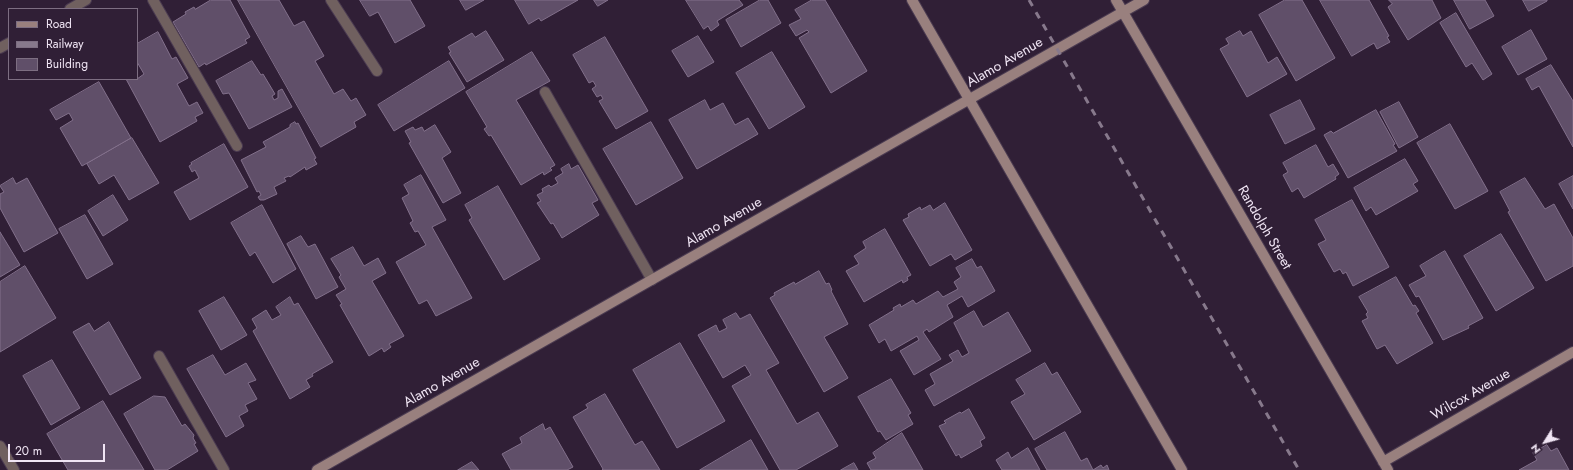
<!DOCTYPE html>
<style>
body{margin:0}
#map{position:relative;width:1573px;height:470px;overflow:hidden;background:#301f36;font-family:Jost,sans-serif}
canvas{display:block}
.legend{position:absolute;left:8px;top:8px;width:130px;height:72px;box-sizing:border-box;background:#301f36;border:1px solid #7d6e82;margin:0;padding:5px 7px;list-style:none;font-size:12px;color:#f0e5f4}
.legend li{display:flex;align-items:center;gap:8px;height:20px}
.legend b{width:20px;border:1px solid #7d6e82}
.north{position:absolute;left:1525px;top:422px;width:40px;height:40px;-webkit-text-stroke:3px #301f36;paint-order:stroke;rotate:233deg;font-size:11px;font-weight:700;line-height:16px;text-align:center;color:#f0e5f4}
.north::after{content:'';display:block;margin:auto;width:14px;height:18px;background:#f0e5f4;clip-path:polygon(50% 0,100% 100%,50% 72%,0 100%)}
.scale{position:absolute;left:8px;top:444px;width:97px;height:18px;box-sizing:border-box;border:2px solid #f0e5f4;border-top:0;padding-left:5px;font-size:12px;line-height:14px;white-space:nowrap;color:#f0e5f4;-webkit-text-stroke:3px #301f36;paint-order:stroke}
</style>
<div id="map">
<canvas width="1573" height="470"></canvas>
<ul class="legend">
<li><b style="height:5px;background:#99807e"></b>Road</li>
<li><b style="height:5px;background:#87798c"></b>Railway</li>
<li><b style="height:11px;background:#604f69"></b>Building</li>
</ul>
<div class="north">N</div>
<div class="scale">20 m</div>
</div>
<script>
const ctx = document.querySelector('canvas').getContext('2d');
ctx.lineJoin = 'round';
function fillPath(path, color) { ctx.fillStyle = color; ctx.fill(path, 'evenodd'); }
function trace(path, color, width, dash) { ctx.strokeStyle = color; ctx.lineWidth = width; ctx.lineCap = dash ? 'butt' : 'round'; ctx.setLineDash(dash || []); ctx.stroke(path); }
function label(font, color, halo, rows, align = 'center') {
  ctx.font = font + ' Jost,sans-serif'; ctx.lineWidth = 3; ctx.setLineDash([]); ctx.textBaseline = 'middle'; ctx.strokeStyle = halo; ctx.fillStyle = color; for (const [text, x, y, turn = 0] of rows) {
    ctx.save(); ctx.translate(x, y); ctx.rotate((+turn || 0) * Math.PI / 180); ctx.textAlign = isNaN(turn) ? turn : align; if (halo) ctx.strokeText(text, 0, 0); ctx.fillText(text, 0, 0); ctx.restore();
  }
}
const building = new Path2D(`
 M211,0h19l20,37 -5,3 2,3 -41,22 -1,-2 -6,4 -26,-45 13,-8 -1,-2 9,-5 1,2z
 M238,0h41l15,26 10,-5 20,35 -9,5 19,33 9,-5 8,12 5,-3 10,17 -12,7 2,5 -35,20z
 M360,0h50l15,26 -30,17 -17,-31 -8,4z
 M460,0h24l-18,10z
 M515,0h63l-37,21 -2,-3 -10,6z
 M594,0h14l-10,6z
 M686,0h53l4,5 -26,16 2,4 -8,6 -3,-5 -4,3z
 M760,0h8l13,23 -40,24 -15,-27z
 M812,0h13l42,71 -36,22 -32,-55 10,-6 -2,-2 -11,6 -7,-11 12,-6 -6,-9z
 M1285,0h17l33,58 -39,23 -37,-66z
 M1320,0h49l20,36 -2,1 3,5 -13,7 -3,-6 -22,13z
 M1389,0h43l9,18 -33,22 -20,-33 4,-3z
 M1454,0h31l9,16 -24,13z
 M1523,0h24v1l-18,10z
 M1456,13l36,61 -9,6 -11,-17 -6,4 -26,-44z
 M1531,30l16,29 -29,16 -16,-28z
 M486,31l18,29 -37,22 -18,-29 2,-1 -3,-5 24,-14 3,4z
 M1240,31l3,5 8,-5 17,32 9,-6 10,17 -40,23 -27,-48 9,-5 -3,-5z
 M158,32l14,27 4,-2 12,21 -11,6 12,22 8,-4 6,11 -8,4 2,4 -37,21 -34,-63h11l7,-5 -7,-12v-18z
 M698,36l16,26 -26,15 -16,-26z
 M605,37l43,74 -32,18 -17,-28 4,-2 -2,-4 -4,2 -5,-8 4,-3 -3,-5 -4,2 -16,-28z
 M532,52l18,29 -34,19 39,65 -5,3 2,2 -8,5 -1,-3 -22,13 -30,-50 -2,1 -5,-7 3,-2 -21,-35z
 M772,52l33,55 -36,22 -33,-56z
 M252,61l9,14 2,-1 12,20 -3,2 2,4 4,-2v-7l4,-2 10,18 -43,22 -20,-36 -6,1 -7,-13z
 M449,61l16,27 -71,43 -16,-26z
 M1551,65l22,36v46l-34,-61 -7,4 -6,-11z
 M99,82l32,56 -49,28 -22,-38 13,-8 -4,-7 -13,7 -6,-10z
 M705,100l5,10 13,-7 12,22 13,-7 10,16 -61,35 -28,-49z
 M1300,100l15,29 -30,15 -15,-29z
 M1399,102l19,35 -19,11 -19,-36z
 M1376,110l19,34 -2,1 4,6 -49,27 -24,-43 7,-4 2,2z
 M295,122l1,2 2,-1 18,35 -2,1 3,5 -11,6 -1,-3 -15,10 -1,-1 -5,2 2,3 -12,6 3,7 -13,6h-4l-2,-3 3,-2 -2,-4 -2,1 -16,-32 25,-13 -3,-5 27,-15v-2z
 M651,122l32,56 -47,27 -33,-56z
 M1450,124l38,67 -33,18 -38,-66z
 M435,125l16,27 -9,6 19,35 -18,10 -34,-60 2,-1 -6,-11 8,-4 2,3 7,-3 2,4z
 M132,138l27,45 -30,17 -15,-25 -15,9 -12,-20z
 M224,144l24,43 -58,33 -16,-28 25,-14 -4,-8 -3,2 -3,-6 3,-2 -1,-1z
 M1316,145l12,22 5,-3 6,10 -4,3 1,2 -32,19 -6,-10 -6,4 -9,-17 5,-3 -5,-9z
 M1405,159l13,22 -5,3 5,7 -42,24 -5,-8 -5,4 -12,-23z
 M569,164l2,5 7,-4 20,35 -6,3 7,12 -37,23 -9,-15 -2,1 -14,-21 4,-2 -4,-6 6,-3 -1,-3 7,-4 2,2 7,-4 -3,-5 8,-5 -2,-4z
 M421,175l25,45 -14,7 40,71 -36,18 -9,-16 -8,4 -23,-42 30,-17 -8,-14 -3,1 -5,-9 3,-2 -11,-23 7,-4 -5,-9z
 M1573,176v33l-14,-25z
 M13,178l3,6 11,-6 31,55 -34,19 -24,-44v-14l4,-2 -4,-6z
 M1525,178l20,31 9,-5 19,34v28l-27,15 -38,-69 2,-1 -10,-19z
 M498,186l42,73 -36,21 -35,-60 3,-2 -7,-13z
 M113,195l15,25 -25,16 -15,-25z
 M1352,200l37,67 -36,19 -7,-14 -3,2 -3,-5 -6,3 -16,-28 8,-4 -11,-20z
 M945,203l27,47 -17,10 -4,-6 -21,12 -27,-46 6,-3 -1,-3 12,-7 1,3 9,-5 3,5z
 M262,205l34,64 -23,14 -18,-31 -5,4 -19,-33z
 M85,215l28,49 -26,15 -28,-50z
 M885,229l26,46 -4,2 1,3 -5,3 -1,-3 -38,22 -18,-31 13,-7 -5,-8 12,-8 -3,-6z
 M0,232l20,33 -20,12z
 M1501,234l33,54 -38,23 -32,-55z
 M301,236l7,11 7,-3 23,43 -22,12 -29,-55z
 M353,247l11,19 14,-8 8,15 -14,8 32,55 -15,8 2,3 -7,5 -2,-4 -13,8 -29,-51 2,-1 -6,-9 10,-6 -7,-12 2,-2 -10,-16z
 M1445,251l38,67 -15,8 1,2 -26,12 -24,-44 -3,1 -7,-12 17,-9 -6,-10z
 M972,259l5,9 4,-2 14,25 -27,16 -6,-11 -15,9 6,12 -24,15 -2,-3 -4,3 18,27 -27,16 -14,-24 19,-11 -2,-4 -26,15 -6,-12 -6,4 -10,-18 25,-15 -1,-2 7,-4 1,3 12,-7 3,4 22,-13 5,6 15,-8 -4,-7 7,-5 -5,-9z
 M25,266l31,52 -56,34v-70z
 M819,271l7,13 3,-1 3,7 -1,1 17,33 -24,13 24,41 -24,14 -54,-94 5,-3 -1,-2 20,-11 1,2z
 M1396,277l17,29 2,-1 4,6 -3,2 17,30 -36,21 -12,-19 -8,4 -15,-28 6,-3 -2,-4 2,-2 -9,-15z
 M224,297l23,38 -26,15 -22,-39z
 M290,297l4,8 4,-2 35,59 -21,12 1,2 -7,4 4,7 -20,12 -37,-68 4,-3 -5,-9 14,-9 6,10 9,-5 -5,-8z
 M974,311l9,16 25,-15 23,39 -97,55 -9,-16 10,-6 -5,-10 23,-13 -4,-6 9,-5 4,7 7,-4 -15,-30z
 M736,313l4,6 10,-5 29,49 -13,7 31,54 21,-12 20,34 -42,24h-16l-48,-84 19,-11 -6,-10 -22,13 -25,-43 18,-10 3,7 8,-4 -4,-8z
 M109,322l32,56 -31,17 -37,-63 16,-9 5,8z
 M680,343l45,78 -48,27 -44,-78z
 M213,355l12,20 21,-12 10,17 -8,3 9,16 -12,6 3,6 -9,5 5,10 -18,11 -39,-68z
 M52,360l28,48 -29,17 -28,-49z
 M1045,363l7,12 5,-3 24,40 -47,28 -23,-38 14,-8 -9,-14z
 M891,379l20,34 -3,2 5,9 -27,16 -6,-9 -2,1 -20,-35z
 M605,394l30,51 7,-4 2,3 16,26h-58l1,-1 -30,-52 15,-9 -2,-3z
 M154,396l11,1 17,29 3,-2 9,11 -1,3 3,5 -2,1 4,7 -31,19h-12l-31,-56z
 M103,401l41,69h-76l-21,-36z
 M969,409l16,29 -5,3 2,5 -21,12 -2,-4 -3,2 -17,-30 7,-3 -2,-2 16,-9 1,1z
 M543,424l2,6 5,-3 23,40 -6,3h-56l-9,-16 20,-11 -2,-5z
 M1065,432l16,29 6,-3 6,12 8,-5 2,3 4,-3 2,5h-62l-12,-21z
 M902,433l21,37h-52l-4,-7 9,-5 -3,-5z
 M751,440l17,30h-68z
 M1547,445l4,6 6,-3 12,22h-50l18,-10 -4,-7z
 M1028,448l12,22h-38l-6,-10 12,-8 3,6z
 M472,462l7,8h-21z
 M854,463l4,7h-17z`);
const lane = new Path2D(`
 M153,0l84,146
 M331,0l46,71
 M545,92l107,188
 M159,356l65,114`);
const street = new Path2D(`
 M70,9l16,-9
 M0,48l9,-5
 M0,446l14,24`);
const secondary = new Path2D(`
 M912,0l270,470
 M1116,0l272,470
 M1383,462l190,-110
 M317,470l827,-470`);
const rail = new Path2D(`
 M1029,0l270,470`);
const streetNames = [
 ["Alamo Avenue",1005,63,-30],
 ["Alamo Avenue",724,223,-30],
 ["Randolph Street",1264,228,60],
 ["Alamo Avenue",442,383,-30],
 ["Wilcox Avenue",1471,395,-30]
];
fillPath(building, '#604f69');
trace(building, '#82708b', 1);
trace(lane, '#4b3b51', 12);
trace(street, '#4b3b51', 12);
trace(secondary, '#4b3b51', 12);
trace(lane, '#70605f', 10);
trace(street, '#70605f', 10);
trace(secondary, '#99807e', 10);
trace(rail, '#87798c', 3, [7, 7]);
label('14px', '#f0e5f4', '#301f36', streetNames);
</script>
